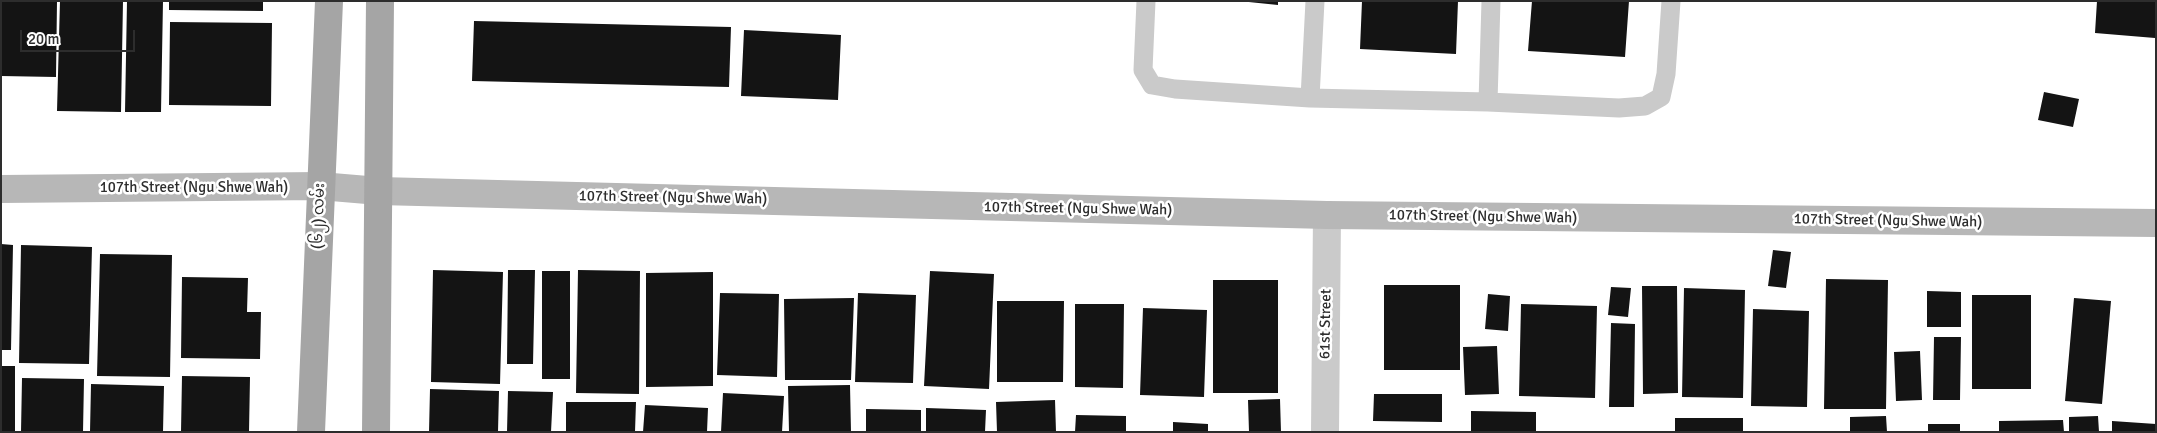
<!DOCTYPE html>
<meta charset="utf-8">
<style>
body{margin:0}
#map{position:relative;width:2157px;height:433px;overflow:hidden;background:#fff;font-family:Signika,sans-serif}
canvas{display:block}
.frame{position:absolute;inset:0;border:2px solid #2d2d2d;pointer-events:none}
.scale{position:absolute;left:20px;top:30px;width:115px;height:22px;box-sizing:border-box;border:2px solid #2d2d2d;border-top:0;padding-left:6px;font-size:15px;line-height:18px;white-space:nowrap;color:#2d2d2d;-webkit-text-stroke:4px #fff;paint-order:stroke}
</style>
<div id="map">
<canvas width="2157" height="433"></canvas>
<div class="frame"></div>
<div class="scale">20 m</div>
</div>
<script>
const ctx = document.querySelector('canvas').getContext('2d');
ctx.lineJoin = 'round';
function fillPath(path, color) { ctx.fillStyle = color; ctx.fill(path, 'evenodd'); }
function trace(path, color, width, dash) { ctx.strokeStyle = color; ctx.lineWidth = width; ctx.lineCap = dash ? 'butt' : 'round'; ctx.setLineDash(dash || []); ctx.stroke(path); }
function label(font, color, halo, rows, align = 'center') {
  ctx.font = font + ' Signika,"Noto Sans Myanmar",sans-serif'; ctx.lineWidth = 5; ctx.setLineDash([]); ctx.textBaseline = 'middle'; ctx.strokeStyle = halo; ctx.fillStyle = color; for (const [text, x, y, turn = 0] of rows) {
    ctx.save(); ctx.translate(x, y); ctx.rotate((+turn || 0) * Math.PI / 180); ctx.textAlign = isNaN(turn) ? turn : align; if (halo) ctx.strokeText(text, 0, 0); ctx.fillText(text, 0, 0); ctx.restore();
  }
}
const building = new Path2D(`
 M1,1h56l-1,76 -55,-1z
 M60,1h63l-2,111 -64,-1z
 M127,1h36l-2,111h-36z
 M169,1h94v10l-94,-1z
 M1239,1h39v4z
 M1362,1h96l-2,53 -96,-5z
 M1532,1h97l-4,56 -97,-6z
 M2097,1h59l-1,37 -60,-5z
 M474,21l257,6 -2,60 -257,-6z
 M170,22l102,1 -1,83 -102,-1z
 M744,30l97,5 -3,65 -97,-4z
 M2044,92l35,7 -6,28 -35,-7z
 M1,244l12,1 -2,105h-10z
 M21,245l71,2 -3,117 -70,-1z
 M1773,250l18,2 -5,36 -18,-2z
 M100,254l72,1 -2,122 -73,-1z
 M433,270l70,2 -3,112 -69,-2z
 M508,270h27l-2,94h-26z
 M578,270l62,1 -1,123 -63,-1z
 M542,271h28v108h-28z
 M930,271l64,3 -5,115 -65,-3z
 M713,272v114l-67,1v-114z
 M182,277l66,1 -1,34h14l-1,47 -79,-1z
 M1826,279l62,1 -2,129h-62z
 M1213,280h65v113h-65z
 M1384,285h76v85h-76z
 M1642,286h35l1,107 -35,1z
 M1611,287l20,1 -3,29 -20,-2z
 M1684,288l61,2 -2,108 -61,-1z
 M1927,291l34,1v35h-34z
 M720,293l59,1 -2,83 -60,-2z
 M858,293l58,2 -3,88 -58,-1z
 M1488,294l22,2 -2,35 -23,-2z
 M1972,295h59v94h-59z
 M854,298l-3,82h-66l-1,-81z
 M2074,298l37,3 -9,103 -37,-3z
 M997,301h67l-1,81h-66z
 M1075,304h49l-1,84 -48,-1z
 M1521,304l76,2 -2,92 -76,-2z
 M1143,308l64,2 -3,87 -64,-2z
 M1753,309l56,2 -2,96 -56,-1z
 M1611,323l24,1 -1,83h-25z
 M1934,337h27l-1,63h-27z
 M1497,346l2,48 -34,1 -2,-48z
 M1920,351l2,49 -26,1 -2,-49z
 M1,366h14v66h-14z
 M182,376l68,1 -1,55h-68z
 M22,378l62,1 -1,53h-62z
 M91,384l73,2 -1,46h-73z
 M850,385l1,47h-62l-1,-46z
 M430,389l69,2 -1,41h-69z
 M508,391l45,1 -2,40h-44z
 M723,393l61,3 -2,36h-61z
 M1374,394h68v28l-69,-1z
 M1280,399l1,33h-32l-1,-32z
 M1055,400l1,32h-59l-1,-30z
 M566,402h70l-1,30h-69z
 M645,405l63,3 -1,24h-64z
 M926,408l60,2 -1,22h-59z
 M866,409l55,1v22h-55z
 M1471,411l65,1v20h-65z
 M1076,415l50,1v16h-51z
 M1886,416l1,16h-37v-15z
 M2098,416l1,16h-30v-15z
 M1675,418h68v14h-68z
 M2063,420l1,12h-65v-11z
 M2112,421l44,3v8h-44z
 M1173,422l35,2v8h-35z
 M1928,424h32v8h-32z`);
const lane = new Path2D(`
 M1146,1l-3,69 9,15 23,4 135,9 178,4 131,6 26,-2 16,-9 5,-23 5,-73
 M1310,98l5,-97
 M1488,102l3,-101`);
const street = new Path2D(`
 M1325,432l2,-217`);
const secondary = new Path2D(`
 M1,189l319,-3 59,5 948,24 829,8`);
const primary = new Path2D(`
 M311,432l18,-431
 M376,432l4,-431`);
const streetNames = [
 ["107th Street (Ngu Shwe Wah)",194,188],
 ["107th Street (Ngu Shwe Wah)",673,198,1],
 ["107th Street (Ngu Shwe Wah)",1078,209,1],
 ["(၆၂) လမ်း",319,216,-88],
 ["107th Street (Ngu Shwe Wah)",1483,217,1],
 ["107th Street (Ngu Shwe Wah)",1888,221,1],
 ["61st Street",1326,324,-89]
];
fillPath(building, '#141414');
trace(lane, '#cacaca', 19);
trace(street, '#cacaca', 28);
trace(secondary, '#b7b7b7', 28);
trace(primary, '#a5a5a5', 28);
label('15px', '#2d2d2d', '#fff', streetNames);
</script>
